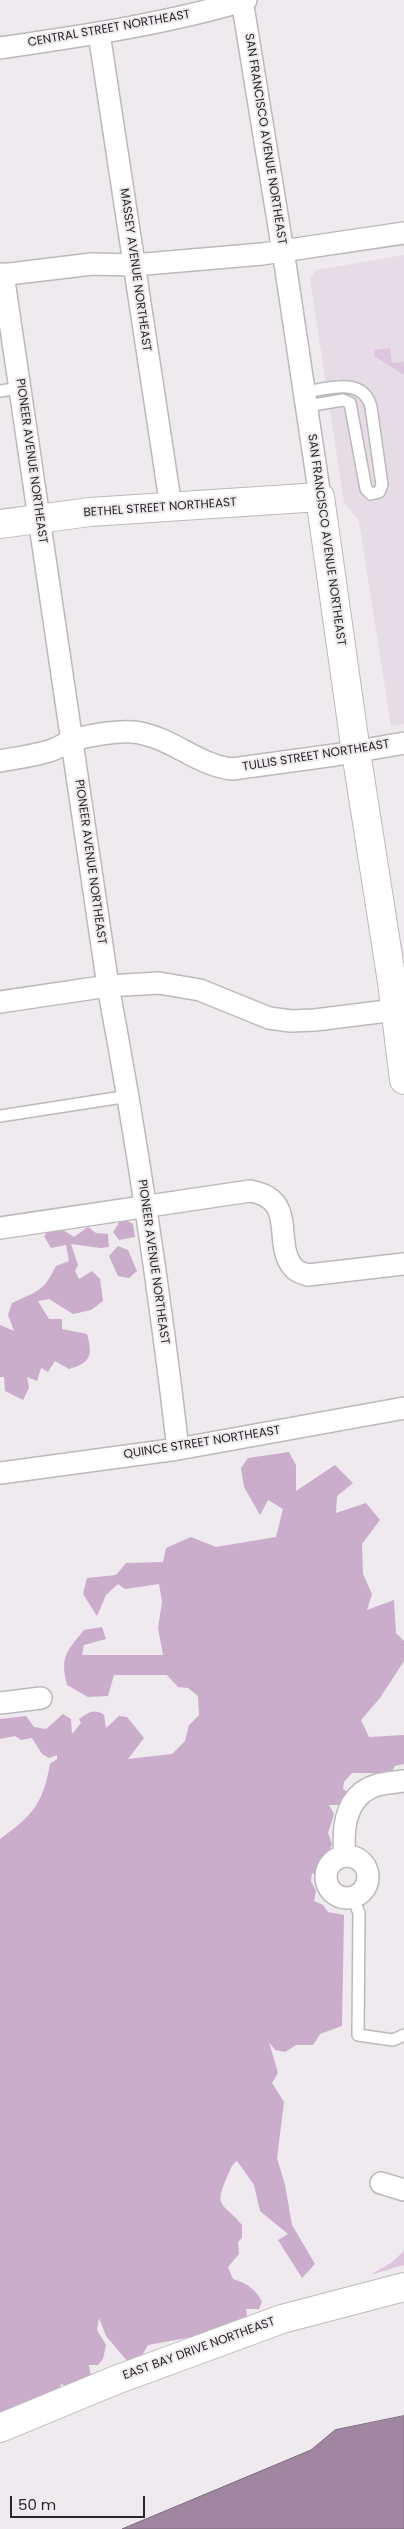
<!DOCTYPE html>
<style>
body{margin:0}
#map{position:relative;width:404px;height:2529px;overflow:hidden;background:#eeeaee;font-family:Poppins,sans-serif}
canvas{display:block}
.scale{position:absolute;left:10px;top:2496px;width:135px;height:22px;box-sizing:border-box;border:2px solid #282628;border-top:0;padding-left:6px;font-size:15px;line-height:18px;white-space:nowrap;color:#282628;-webkit-text-stroke:4px #eeeaee;paint-order:stroke}
</style>
<div id="map">
<canvas width="404" height="2529"></canvas>
<div class="scale">50 m</div>
</div>
<script>
const ctx = document.querySelector('canvas').getContext('2d');
ctx.lineJoin = 'round';
function fillPath(path, color) { ctx.fillStyle = color; ctx.fill(path, 'evenodd'); }
function trace(path, color, width, dash) { ctx.strokeStyle = color; ctx.lineWidth = width; ctx.lineCap = dash ? 'butt' : 'round'; ctx.setLineDash(dash || []); ctx.stroke(path); }
function label(font, color, halo, rows, align = 'center') {
  ctx.font = font + ' Poppins,sans-serif'; ctx.lineWidth = 4; ctx.setLineDash([]); ctx.textBaseline = 'middle'; ctx.strokeStyle = halo; ctx.fillStyle = color; for (const [text, x, y, turn = 0] of rows) {
    ctx.save(); ctx.translate(x, y); ctx.rotate((+turn || 0) * Math.PI / 180); ctx.textAlign = isNaN(turn) ? turn : align; if (halo) ctx.strokeText(text, 0, 0); ctx.fillText(text, 0, 0); ctx.restore();
  }
}
const built = new Path2D(`
 M404,255v469l-13,2 -32,-205 -15,-19 -34,-223 6,-9z`);
const green = new Path2D(`
 M390,348l2,15 12,-1v13l-30,-19 1,-6z
 M404,2251v14l-34,10 21,-12z`);
const forest = new Path2D(`
 M122,1218l11,6 2,13 -16,3 -6,-8z
 M88,1227l8,6 12,1 1,13 -8,1 -30,-4 7,21 -3,6 4,8 13,-8 8,8 3,22 -12,9 -18,4 -24,-15 -11,2 11,18h13v10l25,5c6,21 4,29 -18,35l-14,-8 -7,11 -7,-4 -4,13 -10,-4 2,11 -6,12 -18,-9 -1,-14h-4v-52l14,6 -6,-16 4,-12c26,-12 31,-11 44,-37l13,-5 -3,-16 -15,3 -7,-12 7,-8 12,2 11,7z
 M118,1246l10,4 9,21 -8,7 -11,-2 -9,-20z
 M289,1452l7,13v26l39,-26 18,18 -16,13 -1,17 30,-10 14,17 -18,24 1,30 9,20 -5,16 27,-10 2,33 8,8v20l-24,37 -19,22 8,17 35,-2v29l-9,2 -4,7h-39l-8,9 -1,7 7,4 -4,12h-17l5,9 -6,19 4,11 -13,32 -7,-3 -1,8 5,10 -2,10 9,4 5,7 16,3 -2,111 -22,8 -7,11h-17l-11,7 -10,-2 -6,-8 9,31 -6,10 12,19 -7,56 8,27 7,40 23,39 -13,14 -24,-38 10,-6 -28,-23 -6,-26 -17,-24c-6,4 -7,10 -10,16 -14,31 -4,25 15,48v13l-4,4 1,12 -11,13 5,12c13,4 23,10 29,23l-3,7h-13l1,8 -17,13 -82,15 -14,24 -28,-33 -7,-18 -2,12 9,15 -3,14 -5,6h-9l2,12 -21,10 -9,-3 -2,7 -59,31v-583c32,-23 43,-35 50,-75l7,-5v-4l-8,3 -7,-4 -10,-16 -11,2 -6,-4 -15,3v-20l26,-3 8,11 12,2 17,-15 8,5 1,15 9,-11 -2,-4c9,-6 15,-11 25,-4l2,13 13,-12 8,1 17,21 -16,21 44,-5 13,-13 4,-16 10,-10 -1,-19 -10,-8 -10,-1 -11,-12h-53l-6,21 -20,1 -21,-12c-7,-28 -1,-33 17,-55l18,-3 4,12 -22,6 -2,10h81l-5,-27 4,-26 -3,-18 -34,5 -7,-5 -12,11 -9,21 -14,-22 4,-16 29,-3 10,-12 37,-1 3,-14 25,-11 25,10 60,-10 7,-28 -15,-9 -8,15 -16,-28 -3,-19 7,-10z`);
const water = new Path2D(`
 M404,2416v113h-282l189,-79 24,-20z`);
const lane = new Path2D(`
 M0,391l20,-3
 M305,392c23,-3 58,-16 66,15l11,78 -3,7 -8,2 -5,-5 -16,-86 -7,-3 -36,6
 M0,1116l129,-20
 M353,1898l6,15 -1,122 35,5 11,-5`);
const street = new Path2D(`
 M242,0l44,270 34,227
 M99,33l72,474
 M0,48c82,-12 166,-24 246,-48
 M3,274l105,712c29,154 52,308 70,463
 M0,275l92,-11 42,1 128,-11 142,-21
 M0,761c16,-3 33,-5 49,-10 8,-2 16,-8 24,-11 17,-5 42,-9 60,-8 38,4 63,33 99,37l103,-14 69,-12
 M0,1002l108,-16 51,-3 41,7 69,28 22,3 24,-1 80,-10
 M0,1228l250,-37c48,8 23,50 42,75 4,6 10,7 16,9l96,-11
 M0,1473l178,-24 226,-41
 M0,1703l41,-5
 M326 1877a21 21 0 1 1 42 0a21 21 0 1 1-42 0Z
 M345,1856c-3,-28 0,-61 32,-71 8,-2 18,-3 27,-4
 M381,2183l23,7`);
const secondary = new Path2D(`
 M0,524l90,-12 230,-15 36,255 36,230 12,98
 M0,2428l116,-48 166,-61 122,-32`);
const streetNames = [
 ["CENTRAL STREET NORTHEAST",109,29,-10],
 ["SAN FRANCISCO AVENUE NORTHEAST",265,139,81],
 ["MASSEY AVENUE NORTHEAST",135,270,82],
 ["PIONEER AVENUE NORTHEAST",31,461,82],
 ["BETHEL STREET NORTHEAST",160,508,-4],
 ["SAN FRANCISCO AVENUE NORTHEAST",326,540,82],
 ["TULLIS STREET NORTHEAST",316,756,-9],
 ["PIONEER AVENUE NORTHEAST",90,862,82],
 ["PIONEER AVENUE NORTHEAST",153,1262,82],
 ["QUINCE STREET NORTHEAST",202,1443,-9],
 ["EAST BAY DRIVE NORTHEAST",199,2349,-20]
];
fillPath(built, '#e6dce6');
fillPath(green, '#dcc5dd');
fillPath(forest, '#c9adca');
fillPath(water, '#a086a1');
trace(water, '#7c697d', 1);
trace(lane, '#bcb8bc', 14);
trace(street, '#bcb8bc', 24);
trace(secondary, '#bcb8bc', 30);
trace(lane, '#fff', 11);
trace(street, '#fff', 21);
trace(secondary, '#fff', 28);
label('12px', '#282628', '#eeeaee', streetNames);
</script>
